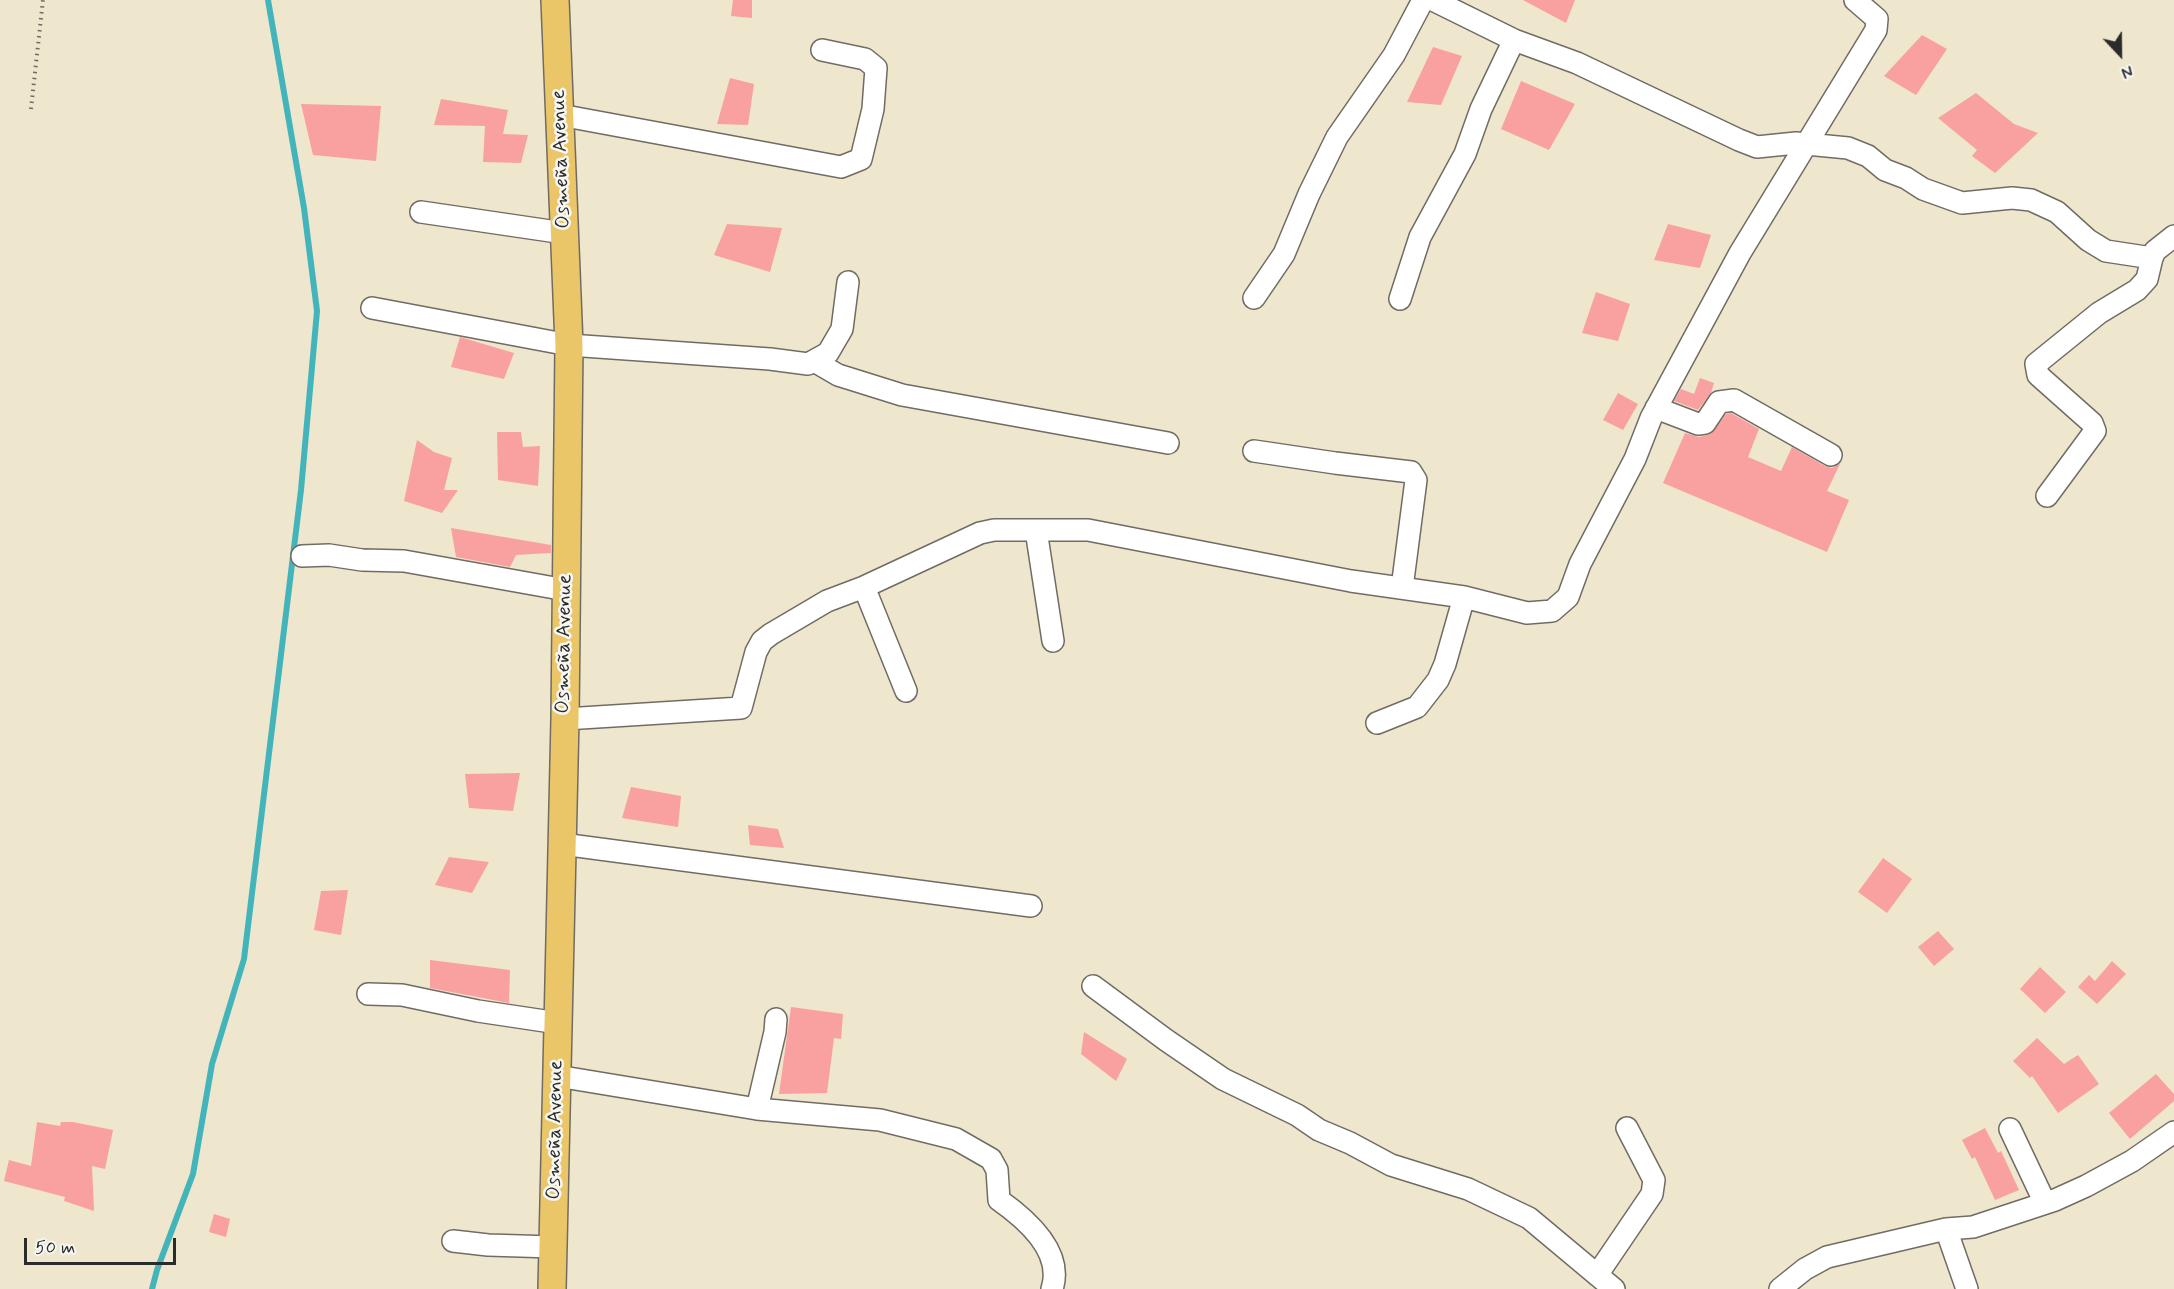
<!DOCTYPE html>
<meta charset="utf-8">
<style>
body{margin:0}
#map{position:relative;width:2174px;height:1289px;overflow:hidden;background:#efe6ce;font-family:Mynerve,sans-serif}
canvas{display:block}
.north{position:absolute;left:2090px;top:24px;width:60px;height:60px;-webkit-text-stroke:4px #f6f6f2;paint-order:stroke;rotate:158deg;font-size:16px;font-weight:700;line-height:24px;text-align:center;color:#2b2b2b}
.north::after{content:'';display:block;margin:auto;width:21px;height:27px;background:#2b2b2b;clip-path:polygon(50% 0,100% 100%,50% 72%,0 100%)}
.scale{position:absolute;left:24px;top:1238px;width:152px;height:27px;box-sizing:border-box;border:3px solid #2b2b2b;border-top:0;padding-left:8px;font-size:18px;line-height:21px;white-space:nowrap;color:#2b2b2b;-webkit-text-stroke:4px #f6f6f2;paint-order:stroke}
</style>
<div id="map">
<canvas width="2174" height="1289"></canvas>
<div class="north">N</div>
<div class="scale">50 m</div>
</div>
<script>
const ctx = document.querySelector('canvas').getContext('2d');
ctx.lineJoin = 'round';
function trace(path, color, width, dash) { ctx.strokeStyle = color; ctx.lineWidth = width; ctx.lineCap = dash ? 'butt' : 'round'; ctx.setLineDash(dash || []); ctx.stroke(path); }
function fillPath(path, color) { ctx.fillStyle = color; ctx.fill(path, 'evenodd'); }
function label(font, color, halo, rows, align = 'center') {
  ctx.font = font + ' Mynerve,sans-serif'; ctx.lineWidth = 5; ctx.setLineDash([]); ctx.textBaseline = 'middle'; ctx.strokeStyle = halo; ctx.fillStyle = color; for (const [text, x, y, turn = 0] of rows) {
    ctx.save(); ctx.translate(x, y); ctx.rotate((+turn || 0) * Math.PI / 180); ctx.textAlign = isNaN(turn) ? turn : align; if (halo) ctx.strokeText(text, 0, 0); ctx.fillText(text, 0, 0); ctx.restore();
  }
}
const stream = new Path2D(`
 M152,1289l5,-19 36,-96 19,-110 32,-105 57,-469 16,-179 -13,-103 -36,-208`);
const building = new Path2D(`
 M733,0h19v18l-21,-2z
 M1523,0h52l-9,23z
 M1922,35l25,14 -31,46 -32,-19z
 M1433,47l29,9 -21,49 -34,-3z
 M730,78l24,6 -6,41 -31,-1z
 M1521,81l54,23 -26,46 -48,-21z
 M1976,93l38,31 24,9 -43,40 -23,-17 5,-6 -39,-32z
 M441,99l67,11 -5,24 25,1 -7,28 -38,-1 2,-36 -51,-1z
 M301,104l80,2 -5,55 -63,-6z
 M727,224l55,4 -12,44 -56,-17z
 M1668,224l43,11 -11,33 -46,-8z
 M1596,292l34,12 -12,37 -36,-8z
 M460,337l54,16 -10,26 -53,-12z
 M1700,378l14,5 -3,10 -13,17 -24,-9 7,-12 13,5z
 M1618,393l20,11 -15,26 -20,-10z
 M1731,413l28,16 -11,28 33,14 11,-24 33,19 7,2 8,-4 -13,27 22,9 -22,52 -164,-69 22,-50 14,4 12,-3 15,-20z
 M497,432h24l2,15 17,-1 -2,40 -40,-6z
 M417,440l17,12 18,6 -8,32h14l-16,23 -38,-12z
 M451,528l100,17v8l-35,2 -6,12 -54,-10z
 M520,773l-7,38 -44,-3 -4,-34z
 M631,787l50,9 -3,31 -56,-9z
 M748,825l30,4 6,19 -34,-3z
 M449,857l40,5 -17,31 -37,-8z
 M1883,858l29,21 -25,34 -29,-21z
 M348,890l-7,45 -27,-5 7,-39z
 M1938,931l16,18 -20,17 -16,-19z
 M430,960l80,10 -1,33 -79,-15z
 M2112,961l14,13 -29,30 -19,-17 11,-12 6,6z
 M2040,967l26,25 -21,21 -25,-24z
 M791,1007l52,7 -2,25 -7,-1 -7,55 -48,1z
 M1084,1032l43,27 -11,22 -35,-27z
 M2037,1038l27,26 14,-9 21,29 -41,29 -26,-37 -2,2 -17,-17z
 M2156,1074l18,20v7l-44,38 -21,-26z
 M37,1122l23,4 1,-4h12l40,8 -8,39 -13,-3 2,45 -30,-10 1,-4 -61,-16 5,-21 22,6z
 M1985,1128l13,25 3,-2 18,39 -24,10 -20,-43 -3,2 -10,-19z
 M214,1214l16,5 -4,18 -17,-5z`);
const path = new Path2D(`
 M31,109l12,-109`);
const minor = new Path2D(`
 M1433,0l81,40 63,23 162,77 18,7 39,-4 52,5 20,8 17,14 21,8 17,11 39,14 50,-5 19,2 26,12 31,28 18,11 46,7 3,-7 19,-15
 M560,115l281,52 20,-8 12,-50 3,-41 -11,-9 -43,-9
 M421,212l143,21
 M1254,298l30,-44 25,-60 28,-57 57,-82 29,-55
 M1400,299l20,-62 45,-83 16,-45 33,-69
 M372,308l197,37 201,14 38,5 20,-11 14,-24 6,-47
 M814,361l24,14 64,20 266,48
 M1656,408l42,16 7,-1 14,-21 15,-2 97,55
 M1254,451l81,12 76,9 5,8 -14,108
 M2047,496l48,-65 -3,-8 -54,-48 -2,-11 63,-51 38,-23 10,-11 5,-21
 M1036,530l17,111
 M302,556l27,-1 33,5 42,1 162,29
 M864,587l42,104
 M565,719l176,-11 15,-56 6,-11 9,-7 56,-33 37,-14 116,-54 14,-3h94l263,51 113,16 63,16 25,-2 16,-14 12,-33 55,-105 16,-41 89,-165 136,-223 1,-11 -22,-19
 M1377,723l40,-16 21,-27 7,-16 19,-67
 M562,844l469,62
 M1093,986l73,54 57,39 74,36 22,15 31,13 41,22 77,24 61,29 85,71
 M368,994l34,1 76,16 80,12
 M557,1076l200,33 123,11 76,19 35,20 6,11 2,30c27,19 65,52 53,89
 M757,1109l18,-77 1,-13
 M2010,1129l35,74
 M1946,1229l21,60
 M453,1241l35,4 65,2
 M1597,1275l55,-81 2,-14 -27,-52
 M1780,1289l25,-20 22,-12 119,-28 27,-2 82,-27 31,-14 46,-25 42,-29`);
const major = new Path2D(`
 M552,1289l13,-570 4,-374 -14,-345`);
const streetNames = [
 ["Osmeña Avenue",562,159,-92],
 ["Osmeña Avenue",565,644,-89],
 ["Osmeña Avenue",556,1130,-89]
];
trace(stream, '#44b4bb', 6);
fillPath(building, '#f8a1a0');
trace(minor, '#706c64', 24);
trace(major, '#706c64', 30);
trace(path, '#706c64', 4, [1.5, 4.5]);
trace(minor, '#fff', 21);
trace(major, '#eac669', 27);
label('20px', '#2b2b2b', '#f6f6f2', streetNames);
</script>
